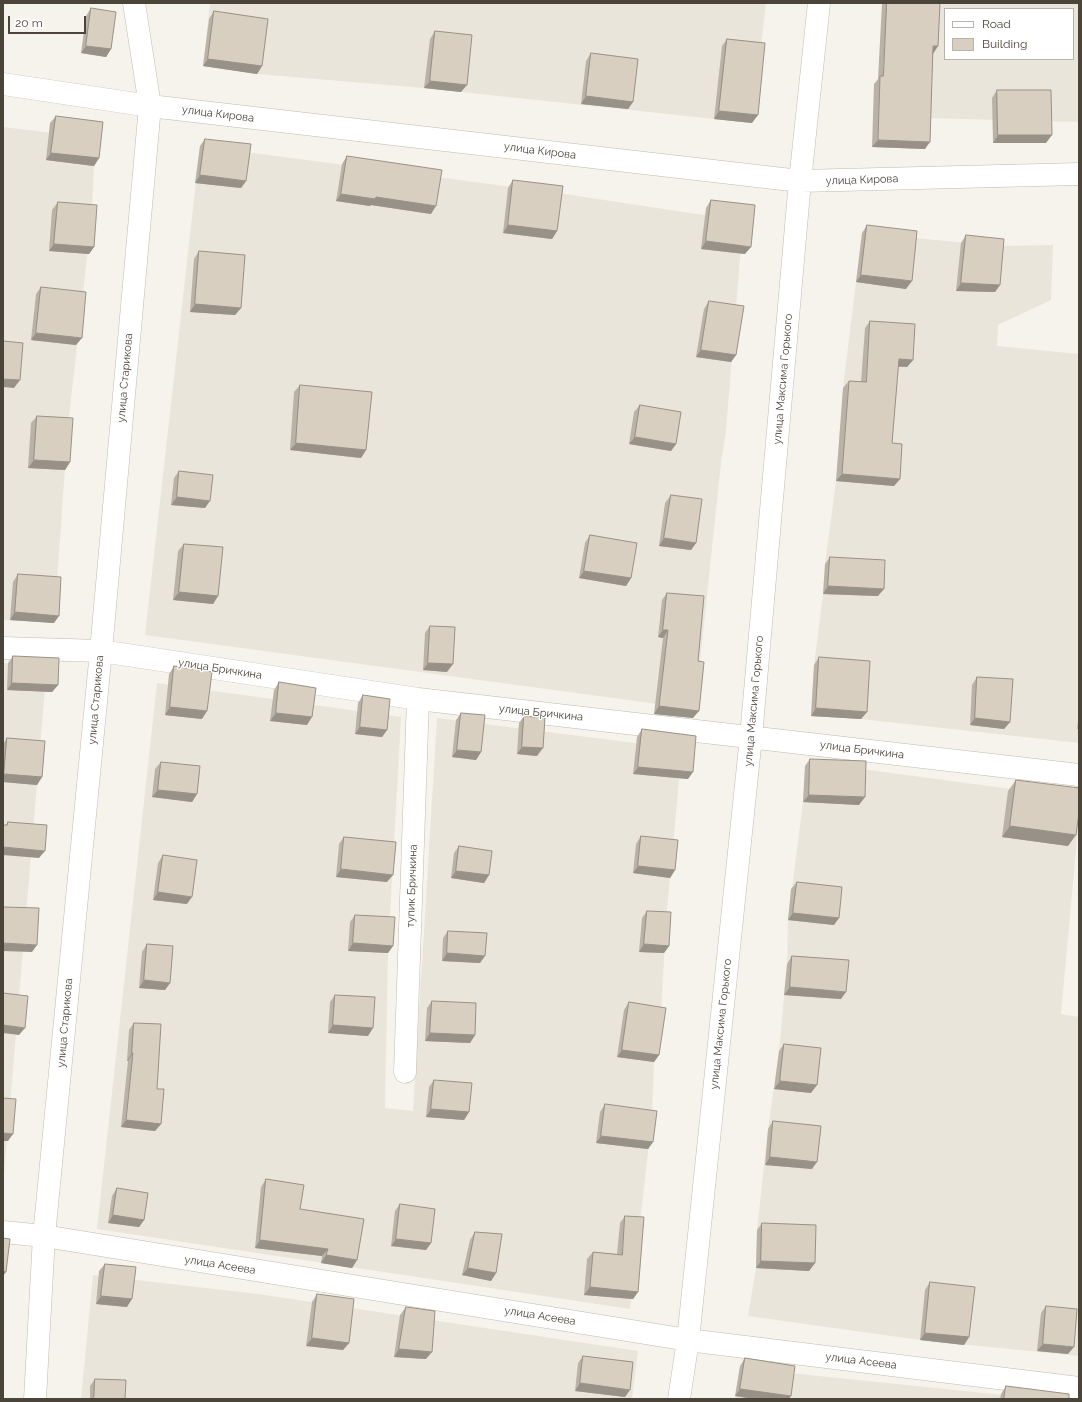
<!DOCTYPE html>
<meta charset="utf-8">
<style>
body{margin:0}
#map{position:relative;width:1082px;height:1402px;overflow:hidden;background:#f6f3ec;font-family:Raleway,sans-serif}
canvas{display:block}
.frame{position:absolute;inset:0;border:4px solid #4b4439;pointer-events:none}
.legend{position:absolute;left:944px;top:8px;width:130px;height:52px;box-sizing:border-box;background:#fff;border:1px solid #b7b4b0;margin:0;padding:5px 7px;list-style:none;font-size:12px;color:#4b4439}
.legend li{display:flex;align-items:center;gap:8px;height:20px}
.legend b{width:20px;border:1px solid #b7b4b0}
.scale{position:absolute;left:8px;top:16px;width:78px;height:18px;box-sizing:border-box;border:2px solid #4b4439;border-top:0;padding-left:5px;font-size:12px;line-height:14px;white-space:nowrap;color:#4b4439;-webkit-text-stroke:3px #fff;paint-order:stroke}
</style>
<div id="map">
<canvas width="1082" height="1402"></canvas>
<div class="frame"></div>
<ul class="legend">
<li><b style="height:5px;background:#fff"></b>Road</li>
<li><b style="height:11px;background:#d8cfc1"></b>Building</li>
</ul>
<div class="scale">20 m</div>
</div>
<script>
const ctx = document.querySelector('canvas').getContext('2d');
ctx.lineJoin = 'round';
function fillPath(path, color) { ctx.fillStyle = color; ctx.fill(path, 'evenodd'); }
function trace(path, color, width, dash) { ctx.strokeStyle = color; ctx.lineWidth = width; ctx.lineCap = dash ? 'butt' : 'round'; ctx.setLineDash(dash || []); ctx.stroke(path); }
function label(font, color, halo, rows, align = 'center') {
  ctx.font = font + ' Raleway,sans-serif'; ctx.lineWidth = 3; ctx.setLineDash([]); ctx.textBaseline = 'middle'; ctx.strokeStyle = halo; ctx.fillStyle = color; for (const [text, x, y, turn = 0] of rows) {
    ctx.save(); ctx.translate(x, y); ctx.rotate((+turn || 0) * Math.PI / 180); ctx.textAlign = isNaN(turn) ? turn : align; if (halo) ctx.strokeText(text, 0, 0); ctx.fillText(text, 0, 0); ctx.restore();
  }
}
const residential = new Path2D(`
 M210,3h556l-14,120 -328,-35 -167,-14 -54,-8z
 M887,3h192v119l-195,-5zM945,9h128v50h-128z
 M3,127l92,11 -3,75 -24,213 -14,197 -51,-3z
 M200,146l358,47 185,28 -17,210 -5,32 -26,246 -550,-74z
 M862,233l137,13 54,-1 -2,55 -53,25 -1,21 82,8v389l-218,-24 -50,-3 3,-51 9,-71 2,-30 11,-83 7,-93z
 M3,663l44,2 -44,522z
 M157,683l244,34 -13,236 -3,155 28,3 24,-393 245,31 -16,171 -5,95 -7,47 -2,56 -22,191 -533,-80z
 M805,766l56,3 218,29v19l-18,197 18,3v339l-159,-16 -172,-24 8,-48 1,-38 11,-101 11,-78 8,-87 1,-44 15,-118z
 M93,1275l165,19 380,57 -6,48h-551z
 M740,1366l50,7 252,26h-307z`);
const minor = new Path2D(`
 M3,84l147,22 650,75 279,-7
 M3,648l98,3 317,48 661,76
 M405,1072l13,-373
 M3,1232l41,4 644,104 391,48
 M35,1399l9,-163 57,-585 49,-545 -16,-103
 M679,1399l9,-59 63,-603 49,-556 19,-178`);
const wall = new Path2D(`
 M882,3h58l-2,43 -5,7 -8,96 -53,-2 2,-63 4,-5z
 M91,8l20,41 -5,8 -25,-4 5,-37z
 M214,11l48,55 -5,8 -54,-8 6,-47z
 M435,31l26,61 -37,-4 6,-49z
 M727,39l25,84 -38,-4 8,-73z
 M591,53l42,49 -5,7 -47,-5 5,-43z
 M997,90l49,53h-53l-1,-45z
 M56,116l43,42 -5,8 -48,-6 4,-37z
 M205,139l41,42 -5,7 -46,-5 5,-37z
 M347,156l84,58 -60,-9 -1,1 -34,-5 6,-37z
 M513,180l44,51 -5,8 -49,-6 5,-45z
 M711,200l34,54 -44,-5 5,-41z
 M58,202l36,45 -5,7 -40,-3 3,-41z
 M867,225l39,64 -50,-7 6,-49z
 M966,235l34,50 -5,7 -39,-1 5,-48z
 M199,251l42,57 -6,7 -45,-3 4,-53z
 M41,287l35,58 -45,-5 5,-46z
 M709,301l27,54 -5,7 -35,-5 8,-48z
 M870,321l43,39 -6,7h-9l-6,76 8,36 -6,7 -58,-5 7,-93 6,-7 12,1 4,-54z
 M300,385l66,65 -5,8 -71,-8 4,-58z
 M640,405l36,39 -5,7 -42,-7 5,-32z
 M37,416l33,46 -5,8 -37,-2 3,-45z
 M179,471l26,37 -34,-3 3,-27z
 M671,495l25,48 -5,7 -32,-4 6,-43z
 M590,535l41,43 -5,8 -47,-8 6,-35z
 M184,544l34,52 -5,8 -40,-4 5,-49z
 M830,557l48,39 -55,-2 2,-30z
 M18,574l36,49 -44,-3 3,-38z
 M667,593l31,68 -5,57 -39,-4 9,-76 -5,-1 4,-37z
 M430,626l17,46 -24,-2 2,-37z
 M13,656l45,29 -6,7 -45,-2 1,-27z
 M819,657l48,55 -6,7 -50,-3 3,-51z
 M174,666l28,53 -37,-4 4,-41z
 M977,677l33,45 -6,7 -34,-4 2,-40z
 M279,682l28,43 -37,-4 4,-31z
 M363,695l24,35 -5,7 -27,-3 3,-31z
 M461,713l20,39 -5,8 -24,-3 4,-37z
 M1079,715v14h-2z
 M524,716l13,40 -20,-2 2,-31z
 M642,729l46,50 -55,-5 4,-37z
 M7,738l35,39 -5,8 -34,-3v-38z
 M810,759l49,46 -56,-3 2,-36z
 M161,762l36,32 -5,8 -40,-5 3,-28z
 M1016,780l52,66 -66,-9 6,-46z
 M641,836l34,34 -5,8 -37,-5 3,-29z
 M344,837l43,45 -51,-5 3,-33z
 M459,846l30,29 -5,8 -33,-5 3,-25z
 M163,855l24,49 -34,-4 5,-37z
 M797,882l37,43 -46,-5 3,-31z
 M647,911l22,35 -5,7 -25,-1 3,-34z
 M355,915l38,31 -5,7 -40,-2 2,-29z
 M448,931l32,32 -38,-2 1,-23z
 M147,944l23,39 -5,7 -26,-2 3,-36z
 M792,956l49,43 -57,-4 3,-31z
 M335,995l33,41 -40,-3 2,-31z
 M432,1001l43,34 -5,8 -45,-2 2,-33z
 M629,1002l30,53 -5,7 -37,-5 7,-47z
 M134,1023l27,101 -6,7 -34,-4 7,-66h-1l2,-31z
 M784,1044l27,49 -37,-4 5,-38z
 M434,1080l35,32 -5,8 -38,-3 3,-30z
 M605,1104l48,38 -5,7 -52,-6 4,-31z
 M773,1121l39,48 -47,-4 3,-36z
 M266,1179l91,81 -5,8 -31,-5 1,-7 -67,-8 6,-61z
 M117,1188l27,32 -5,7 -31,-4 4,-27z
 M400,1204l31,39 -5,7 -35,-4 4,-35z
 M625,1216l13,76 -5,7 -49,-4 3,-36 6,-7 24,2 3,-31z
 M762,1223l53,40 -6,8 -53,-3 1,-38z
 M475,1232l21,41 -5,8 -29,-6 8,-35z
 M105,1264l22,43 -31,-3 3,-33z
 M930,1282l39,55 -5,8 -44,-5 5,-50z
 M317,1294l32,49 -6,7 -37,-4 6,-44z
 M1046,1306l22,48 -31,-3 4,-38z
 M406,1307l20,52 -32,-2 6,-42z
 M583,1356l42,41 -50,-6 3,-28z
 M745,1358l44,41h-35l-19,-3 5,-30z
 M95,1379l30,20h-35v-13z
 M1006,1386l63,13h-69l1,-5z`);
const shadedWall = new Path2D(`
 M86,46l25,3 -5,8 -25,-4z
 M933,46h5l-5,8z
 M208,59l54,7 -5,8 -54,-8z
 M430,81l37,4 -6,7 -37,-4z
 M586,96l47,6 -5,7 -47,-5z
 M719,111l39,4 -6,8 -38,-4z
 M998,135h54l-6,8h-53z
 M878,140l52,2 -5,7 -53,-2z
 M51,153l48,5 -5,8 -48,-6z
 M200,175l46,6 -5,7 -46,-5z
 M341,194l35,3 60,9 -5,8 -60,-9 -1,1 -34,-5z
 M508,225l49,6 -5,8 -49,-6z
 M706,241l45,6 -6,7 -44,-5z
 M54,244l40,3 -5,7 -40,-3z
 M861,275l51,6 -6,8 -50,-7z
 M961,283l39,2 -5,7 -39,-1z
 M195,304l46,4 -6,7 -45,-3z
 M36,333l46,5 -6,7 -45,-5z
 M701,350l35,5 -5,7 -35,-5z
 M899,359l14,1 -6,7 -13,-1z
 M3,379l17,1 -6,8 -11,-1z
 M635,437l41,7 -5,7 -42,-7z
 M296,443l70,7 -5,8 -71,-8z
 M34,460l36,2 -5,8 -37,-2z
 M842,474l58,5 -6,7 -58,-5z
 M177,497l33,4 -5,7 -34,-3z
 M664,538l32,5 -5,7 -32,-4z
 M584,571l47,7 -5,8 -47,-8z
 M828,586l56,3 -6,7 -55,-2z
 M179,592l39,4 -5,8 -40,-4z
 M15,612l44,4 -5,7 -44,-3z
 M663,630h5l-5,8 -5,-1z
 M428,663l25,1 -6,8 -24,-2z
 M12,683l46,2 -6,7 -45,-2z
 M659,706l40,5 -6,7 -39,-4z
 M170,707l37,4 -5,8 -37,-4z
 M816,708l51,4 -6,7 -50,-3z
 M276,713l36,4 -5,8 -37,-4z
 M975,718l35,4 -6,7 -34,-4z
 M360,727l27,3 -5,7 -27,-3z
 M522,747l21,1 -6,8 -20,-2z
 M457,750l24,2 -5,8 -24,-3z
 M638,767l55,5 -5,7 -55,-5z
 M4,774l38,3 -5,8 -34,-3v-6z
 M158,790l39,4 -5,8 -40,-5z
 M809,795l56,2 -6,8 -56,-3z
 M1010,826l66,9 -8,11 -66,-9z
 M3,847l42,4 -6,7 -36,-3z
 M638,866l37,4 -5,8 -37,-5z
 M341,869l52,6 -6,7 -51,-5z
 M456,871l33,4 -5,8 -33,-5z
 M158,892l34,5 -5,7 -34,-4z
 M793,913l46,5 -5,7 -46,-5z
 M3,943l34,2 -5,7 -29,-1z
 M353,943l40,3 -5,7 -40,-2z
 M644,944l25,2 -5,7 -25,-1z
 M447,953l38,3 -5,7 -38,-2z
 M144,980l26,3 -5,7 -26,-2z
 M790,987l56,5 -5,7 -57,-4z
 M3,1025l22,3 -6,7 -16,-2z
 M333,1025l40,3 -5,8 -40,-3z
 M430,1033l45,2 -5,8 -45,-2z
 M622,1050l37,5 -5,7 -37,-5z
 M132,1053h1l-5,8h-1z
 M780,1081l37,4 -6,8 -37,-4z
 M431,1109l38,3 -5,8 -38,-3z
 M126,1120l35,4 -6,7 -34,-4z
 M3,1133l10,1 -5,7h-5z
 M601,1136l52,6 -5,7 -52,-6z
 M770,1157l47,5 -5,7 -47,-4z
 M113,1215l31,5 -5,7 -31,-4z
 M396,1239l35,4 -5,7 -35,-4z
 M260,1240l68,9 -6,7 -67,-8z
 M326,1255l31,5 -5,8 -31,-5z
 M761,1261l54,2 -6,8 -53,-3z
 M468,1268l28,5 -5,8 -29,-6z
 M3,1271l3,1 -3,4z
 M590,1287l48,5 -5,7 -49,-4z
 M101,1296l31,3 -5,8 -31,-3z
 M925,1333l44,4 -5,8 -44,-5z
 M312,1338l37,5 -6,7 -37,-4z
 M1043,1344l31,3 -6,7 -31,-3z
 M399,1349l33,3 -6,7 -32,-2z
 M580,1383l50,7 -5,7 -50,-6z
 M740,1389l51,7 -2,3h-35l-19,-3z`);
const building = new Path2D(`
 M887,3h53l-2,43h-5l-3,96 -52,-2 2,-64h3z
 M91,8l25,4 -5,37 -25,-3z
 M214,11l54,8 -6,47 -54,-7z
 M435,31l37,4 -5,50 -37,-4z
 M727,39l38,4 -7,72 -39,-4z
 M591,53l47,6 -5,43 -47,-6z
 M997,90h54l1,45h-54z
 M56,116l47,6 -4,36 -48,-5z
 M205,139l46,5 -5,37 -46,-6z
 M347,156l95,14 -6,36 -60,-9 -1,2 -34,-5z
 M513,180l50,6 -6,45 -49,-6z
 M711,200l44,5 -4,42 -45,-6z
 M58,202l39,3 -3,42 -40,-3z
 M867,225l50,6 -5,50 -51,-6z
 M966,235l38,4 -4,46 -39,-2z
 M199,251l46,4 -4,53 -46,-4z
 M41,287l45,5 -4,46 -46,-5z
 M709,301l35,5 -8,49 -35,-5z
 M870,321l45,3 -2,36 -14,-1 -7,84 10,1 -2,35 -58,-5 7,-93 17,1z
 M3,341l20,2 -3,37 -17,-1z
 M300,385l72,7 -6,58 -70,-7z
 M640,405l41,7 -5,32 -41,-7z
 M37,416l36,2 -3,44 -36,-2z
 M179,471l34,4 -3,26 -33,-4z
 M671,495l31,4 -6,44 -32,-5z
 M590,535l47,8 -6,35 -47,-7z
 M184,544l39,3 -5,49 -39,-4z
 M830,557l55,3 -1,29 -56,-3z
 M18,574l43,3 -2,39 -44,-4z
 M667,593l37,3 -6,65 6,1 -5,49 -40,-5 9,-76h-5z
 M430,626l25,1 -2,37 -25,-1z
 M13,656l46,2 -1,27 -46,-2z
 M819,657l51,4 -3,51 -51,-4z
 M174,666l38,6 -5,39 -37,-4z
 M977,677l36,2 -3,43 -35,-4z
 M279,682l37,6 -4,29 -36,-4z
 M363,695l27,4 -3,31 -27,-3z
 M461,713l24,2 -4,37 -24,-2z
 M524,716l21,2 -2,30 -21,-1z
 M642,729l54,7 -3,36 -55,-5z
 M7,738l38,3 -3,36 -38,-3z
 M810,759l56,2 -1,36 -56,-2z
 M161,762l39,4 -3,28 -39,-4z
 M1016,780l63,8v25l-3,22 -66,-9z
 M8,822l39,3 -2,26 -42,-4v-22h4z
 M641,836l37,4 -3,30 -37,-4z
 M344,837l52,5 -3,33 -52,-6z
 M459,846l33,5 -3,24 -33,-4z
 M163,855l34,5 -5,37 -34,-5z
 M797,882l45,5 -3,31 -46,-5z
 M3,907l36,1 -2,37 -34,-2z
 M647,911l24,1 -2,34 -25,-2z
 M355,915l40,2 -2,29 -40,-3z
 M448,931l39,2 -2,23 -38,-3z
 M147,944l26,2 -3,37 -26,-3z
 M792,956l57,4 -3,32 -56,-5z
 M3,993l25,3 -3,32 -22,-3z
 M335,995l40,2 -2,31 -40,-3z
 M432,1001l44,2 -1,32 -45,-2z
 M629,1002l37,6 -7,47 -37,-5z
 M134,1023l27,1 -4,65h7l-3,35 -35,-4 7,-67h-1z
 M784,1044l37,4 -4,37 -37,-4z
 M434,1080l38,3 -3,29 -38,-3z
 M3,1098l13,1 -3,35 -10,-1z
 M605,1104l52,7 -4,31 -52,-6z
 M773,1121l48,5 -4,36 -47,-5z
 M266,1179l38,6 -4,24 64,10 -7,41 -31,-5 2,-6 -68,-9z
 M117,1188l31,5 -4,27 -31,-5z
 M400,1204l35,5 -4,34 -35,-4z
 M625,1216l19,1 -6,75 -48,-5 3,-35 29,3z
 M762,1223l54,2 -1,38 -54,-2z
 M475,1232l27,2 -6,39 -28,-5z
 M3,1238l7,1 -4,33 -3,-1z
 M105,1264l31,3 -4,32 -31,-3z
 M930,1282l45,5 -6,50 -44,-4z
 M317,1294l37,5 -5,44 -37,-5z
 M1046,1306l31,3 -3,38 -31,-3z
 M406,1307l29,4 -3,41 -33,-3z
 M583,1356l50,6 -3,28 -50,-7z
 M745,1358l50,8 -4,30 -51,-7z
 M95,1379l31,1 -1,19h-31z
 M1006,1386l63,8v5h-65z`);
const streetNames = [
 ["улица Кирова",218,114,7],
 ["улица Кирова",540,151,7],
 ["улица Кирова",862,180,-2],
 ["улица Старикова",125,378,-85],
 ["улица Максима Горького",783,379,-85],
 ["улица Бричкина",220,669,9],
 ["улица Старикова",96,700,-85],
 ["улица Максима Горького",754,701,-85],
 ["улица Бричкина",541,713,6],
 ["улица Бричкина",862,750,7],
 ["тупик Бричкина",412,886,-88],
 ["улица Старикова",65,1023,-85],
 ["улица Максима Горького",721,1024,-84],
 ["улица Асеева",220,1265,9],
 ["улица Асеева",540,1316,9],
 ["улица Асеева",861,1361,7]
];
fillPath(residential, '#eae5da');
trace(minor, '#c2bbae', 23);
trace(minor, '#fff', 22);
fillPath(wall, '#bab2a6');
fillPath(shadedWall, '#979187');
fillPath(building, '#d8cfc1');
trace(building, '#979187', 1);
label('11px', '#4b4439', '#fff', streetNames);
</script>
